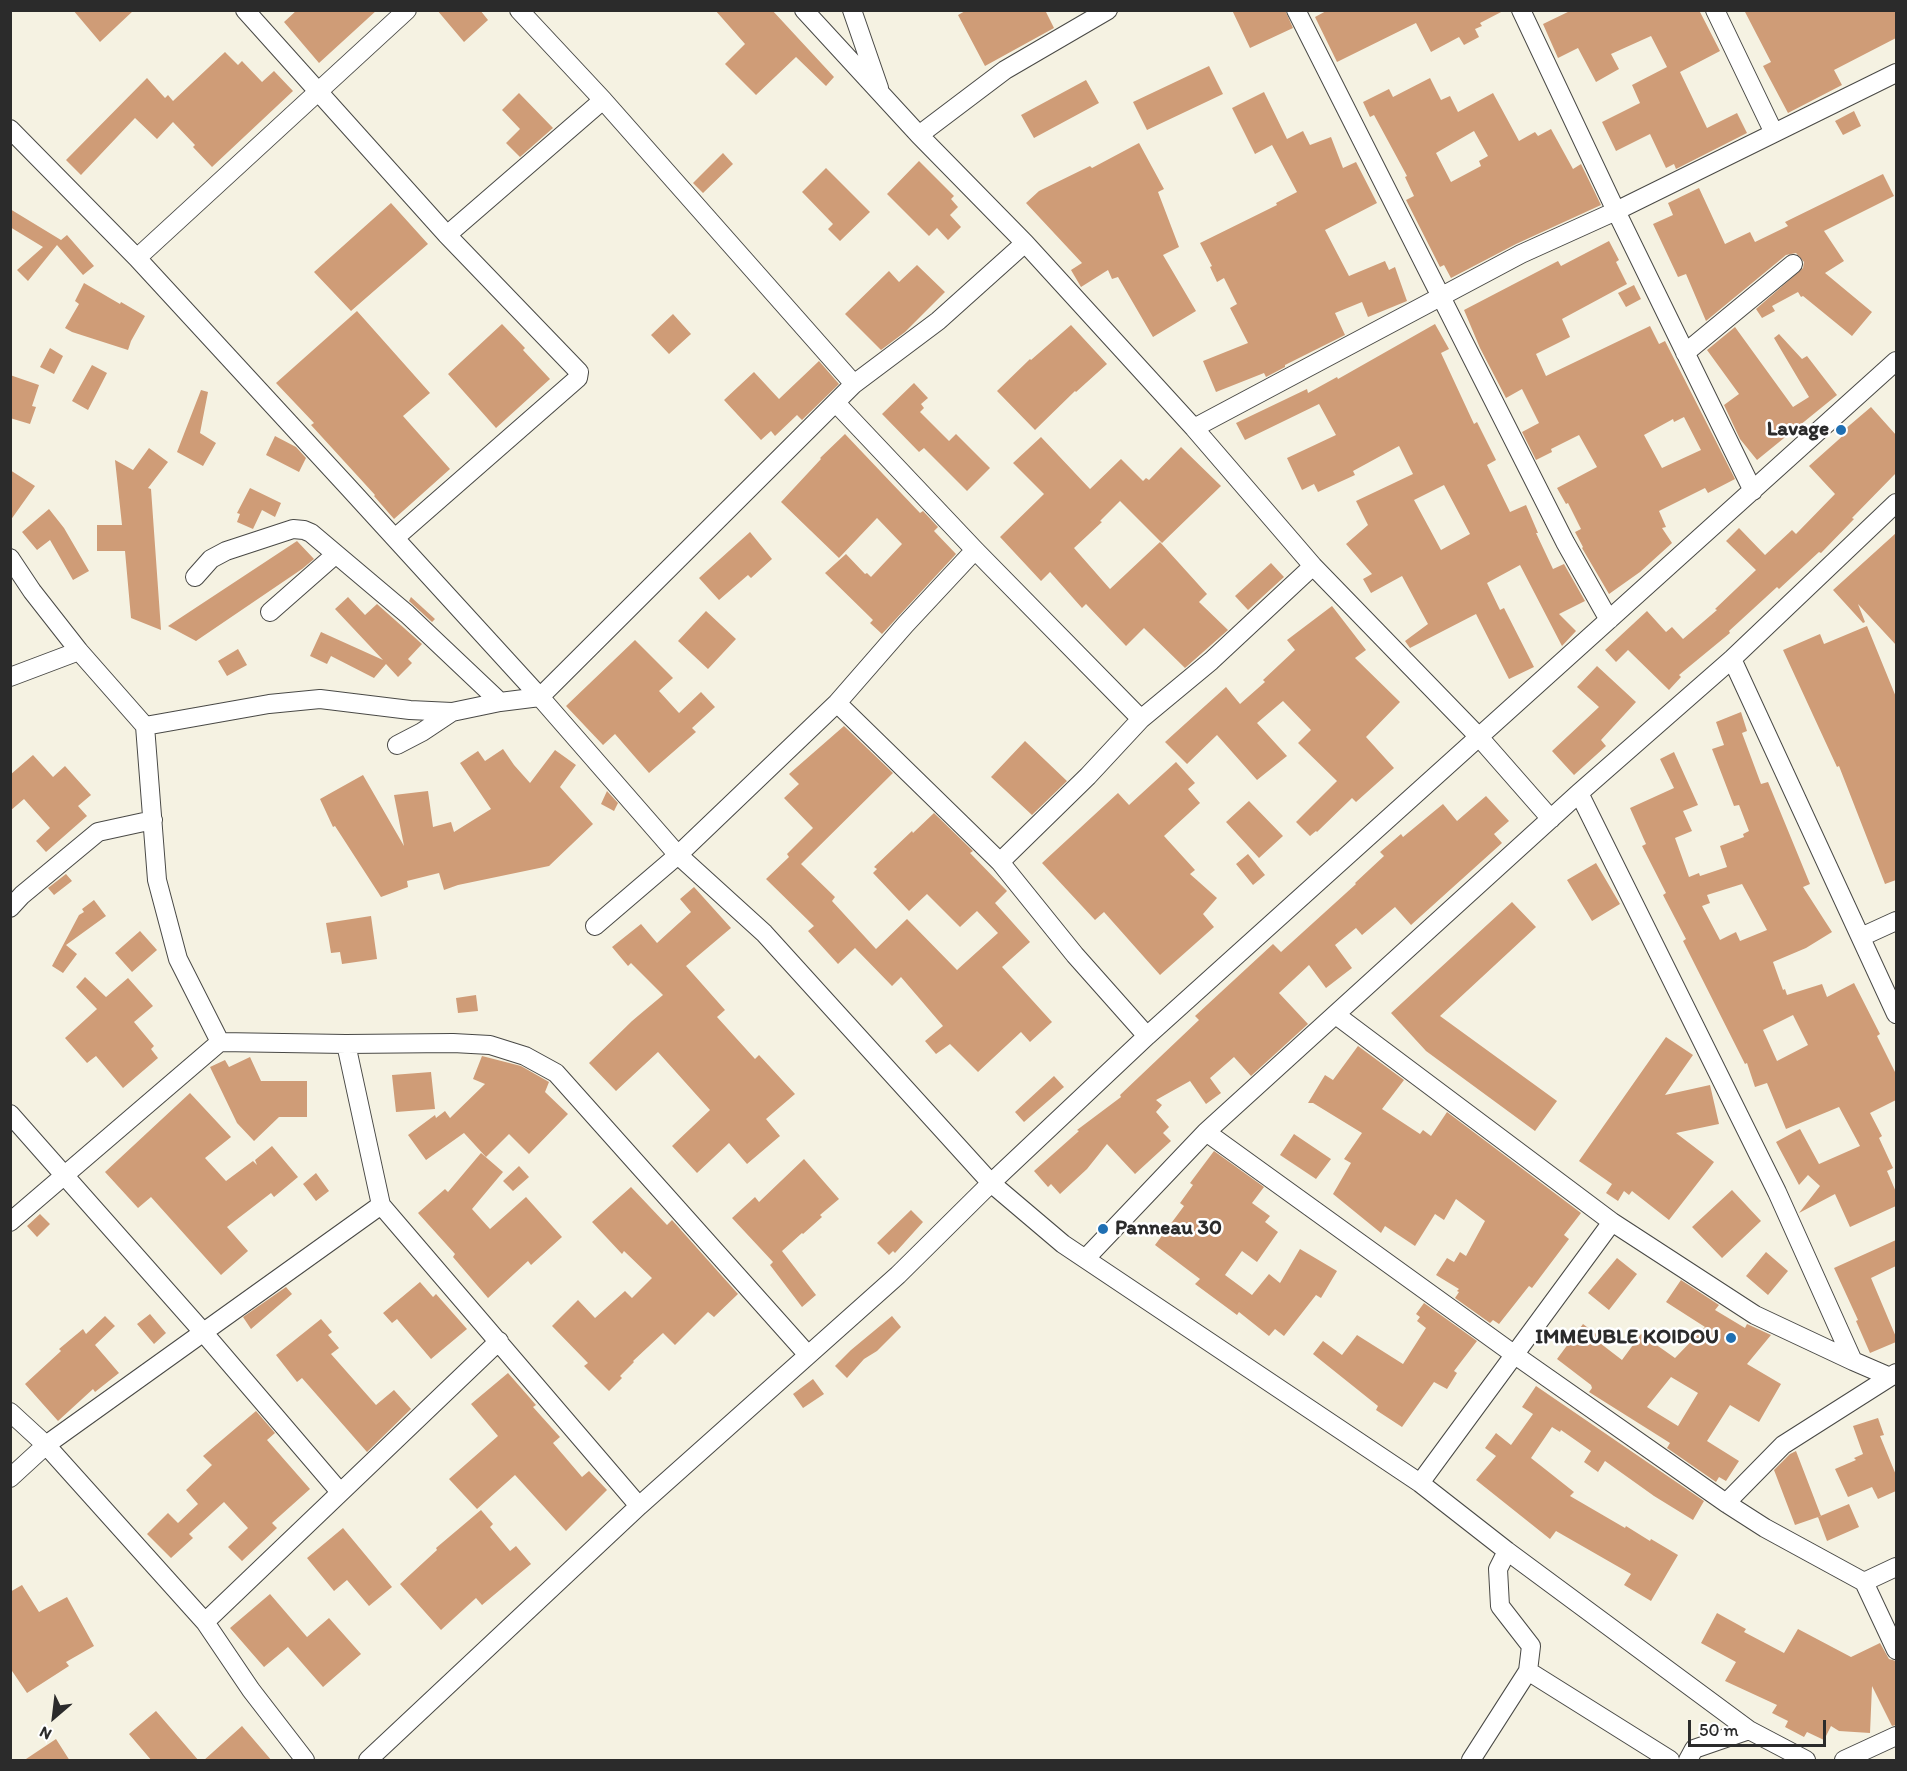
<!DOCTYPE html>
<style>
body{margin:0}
#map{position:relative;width:1907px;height:1771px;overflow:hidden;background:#f5f2e2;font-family:Itim,sans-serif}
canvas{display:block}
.frame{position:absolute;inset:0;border:12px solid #2b2b2b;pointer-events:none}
.north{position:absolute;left:24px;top:1687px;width:60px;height:60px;-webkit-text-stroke:4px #fff;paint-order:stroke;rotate:208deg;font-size:16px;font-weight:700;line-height:24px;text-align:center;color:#2b2b2b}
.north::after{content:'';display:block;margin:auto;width:21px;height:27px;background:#2b2b2b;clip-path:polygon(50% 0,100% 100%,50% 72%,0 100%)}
.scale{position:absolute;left:1688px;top:1720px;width:138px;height:27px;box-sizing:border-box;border:3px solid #2b2b2b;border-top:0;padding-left:8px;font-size:18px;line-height:21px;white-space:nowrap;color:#2b2b2b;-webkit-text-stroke:4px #fff;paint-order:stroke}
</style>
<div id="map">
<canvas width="1907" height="1771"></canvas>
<div class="frame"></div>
<div class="north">N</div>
<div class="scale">50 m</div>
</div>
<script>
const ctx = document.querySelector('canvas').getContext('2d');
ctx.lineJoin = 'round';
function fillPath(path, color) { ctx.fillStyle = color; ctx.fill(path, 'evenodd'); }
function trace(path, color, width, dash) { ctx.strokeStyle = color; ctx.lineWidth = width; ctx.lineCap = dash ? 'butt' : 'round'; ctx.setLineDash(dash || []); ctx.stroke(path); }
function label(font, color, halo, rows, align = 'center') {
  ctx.font = font + ' Itim,sans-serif'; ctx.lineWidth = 5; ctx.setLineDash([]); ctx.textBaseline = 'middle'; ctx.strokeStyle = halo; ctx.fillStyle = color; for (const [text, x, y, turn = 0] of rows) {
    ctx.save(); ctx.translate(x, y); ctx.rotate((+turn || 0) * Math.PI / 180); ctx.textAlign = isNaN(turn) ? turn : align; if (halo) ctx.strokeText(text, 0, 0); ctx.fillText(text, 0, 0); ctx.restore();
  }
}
const building = new Path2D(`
 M73,10h61l-34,32z
 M297,10h80l-58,53 -35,-41z
 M437,10h43l8,10 -24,22z
 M715,10h57l62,67 -8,9 -30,-29 -40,38 -31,-31 20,-20z
 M967,10h78l9,18 -69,38 -27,-51z
 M1232,10h53l8,18 -43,20z
 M1328,10h177l-25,13 2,3 -7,3 4,8 -15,8 -5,-8 -28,15 -15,-29 -79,39 -22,-45z
 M1572,10h127l21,41 -40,21 27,56 30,-15 10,20 -71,36 -2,-5 -8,4 -16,-34 -34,17 -14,-29 38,-19 -8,-18 35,-18 -16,-31 -40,18 8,15 -23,13 -18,-34 -20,10 -15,-34z
 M1744,10h152v28l-62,32 8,15 -54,28 -25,-47 8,-4z
 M225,52l13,13 4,-4 20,21 12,-11 19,20 -81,76 -19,-20 2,-2 -22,-23 -16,17 -22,-21 -54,57 -15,-15 81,-82 18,20 3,-3 5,6z
 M1209,66l14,28 -76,36 -14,-28z
 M1430,78l11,22 9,-4 8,16 35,-19 26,48 16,-9 3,4 13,-7 22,40 8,-5 20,41 -85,39 -65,34 -7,-13 -4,2 -34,-67 8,-4 -9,-19 2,-1 -33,-61 -4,2 -7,-15 26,-13 4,8zM1474,131l14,25 -9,5 2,5 -30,16 -15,-29z
 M1086,80l13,23 -65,35 -13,-23z
 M1264,92l23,47 16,-8 7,14 21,-8 12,31 13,-6 21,41 -52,27 24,46 36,-15 4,9 6,-3 12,34 -39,16 -6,-15 -27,11 10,22 -60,30v2l-19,10 -2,-4 -48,19 -13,-31 45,-18 -18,-35 7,-4 -13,-26 -7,4 -7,-15 2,-1 -12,-23 77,-38 -1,-2 21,-11 -25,-47 -17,9 -23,-46z
 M519,93l34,35 -33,29 -14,-14 14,-14 -18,-19z
 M1854,111l7,15 -18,9 -8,-14z
 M1139,143l25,46 -6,3 21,55 -16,8 33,56 -43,26 -35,-60 -6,2 -4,-9 -27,17 -10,-17 11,-7 -56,-60 13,-12 51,-25 2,2z
 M723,153l10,11 -30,29 -10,-10z
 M919,161l35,35 -3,3 7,8 -8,8 11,12 -13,13 -11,-12 -8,8 -42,-42z
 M826,168l44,44 -30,29 -12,-12 5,-5 -31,-32z
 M1883,174l11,22 -70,35 20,30 -19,12 47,39 -20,24 -49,-40 -2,1 -3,-5 -26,14 3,5 -13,7 -6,-9 47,-41 1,-6 -8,-9 -10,2 -80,66 -20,-47 -8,3 -25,-53 20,-9 -5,-12 31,-15 26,56 25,-12 5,10 33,-16 -3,-4z
 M391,203l37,41 -77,67 -37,-39z
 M10,209l51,31 6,-5 27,31 -11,9 -26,-30 -29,36 -11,-11 26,-23 -33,-20z
 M1609,241l10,19 -3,2 11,22 -65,35 8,18 -34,17 10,22 104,-50 9,18 6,-3 70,138 -27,14 -3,-5 -46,23 7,16 -4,1 10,15 -32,29 -31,22 -27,-46 1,-1 -8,-15 6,-3 -13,-26 -2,1 -9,-16 40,-21 -18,-32 -28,14 1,3 -16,8 -14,-28 17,-9 -17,-34 -16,9 -26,-50 -16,-38 94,-49 3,5zM1684,417l17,33 -39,18 -18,-33 29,-16 1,3z
 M917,265l28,27 -40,40 -24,18 -36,-36 44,-43 10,11z
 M84,283l36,21 1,-2 24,14 -14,25 -3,9 -56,-18 -7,-4 14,-24 -4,-3z
 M1634,285l7,14 -15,8 -8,-14z
 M357,311l73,82 -27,23 47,53 -56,50 -20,-23 1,-1 -64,-70 3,-2 -38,-40z
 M673,314l18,20 -22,20 -18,-19z
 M502,324l23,24 -2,2 27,29 -54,49 -48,-54z
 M1435,324l14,25 -8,4 33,71 3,-2 19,38 -9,5 23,47 16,-7 12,28h-2l17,36 11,-5 21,37 -26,13 17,17 -14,15 -42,-81 -33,18 13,27 4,-2 30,59 -25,12 -33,-65 -66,34 -5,-7 23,-17 -26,-48 -31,17 -8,-14 9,-5 -26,-30 22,-19 -12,-24 57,-27 -14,-28 -46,25 2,4 -37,17 -4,-8 -12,6 -15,-32 49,-23 -17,-31 -74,36 -9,-17 71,-34 1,4 29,-16 1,2zM1444,485l26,49 -29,16 -27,-50z
 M1071,325l36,39 -31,28 -1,-1 -40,39 -38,-39 33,-32 1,1z
 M1735,327l58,80 16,-10 -35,-59 5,-4 23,25 5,-3 30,39 -80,65 -17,-21 -16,-34 15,-11 -32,-44z
 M50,348l13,8 -9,18 -14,-7z
 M819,361l20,23 -37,36 -5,-5 -22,21 -4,-5 -10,9 -37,-40 30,-28 25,27z
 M92,365l15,8 -19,37 -16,-9z
 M10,375l29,10 -7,21 4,1 -6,17 -20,-6z
 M914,383l14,15 -7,6 3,4 -4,4 29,29 7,-7 34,34 -23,23 -43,-43 -5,4 -37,-38z
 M201,390l7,2 -8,41 16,10 -13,23 -26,-14z
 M1871,407l25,28v38l-44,45 2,1 -33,34 -2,-1 -40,37 -2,-2 -48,44 1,2 -51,42 2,2 -12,13 -41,-40 -12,12 -11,-12 42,-39 19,21 6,-5 11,12 34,-29 -2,-1 41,-39 -30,-29 13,-13 26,27 27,-25 4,4 39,-40 -26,-28 37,-33 -2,-3z
 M845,434l75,79 3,-2 15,16 -4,4 22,23 -74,80 -12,-11 3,-3 -48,-47 21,-19 19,20 2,-1 4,4 31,-33 -25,-26 -38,40 -58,-56 40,-43 -1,-1z
 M275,436l21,11 10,11 -7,14 -33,-17z
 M1041,437l49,52 31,-30 22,22 3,-3 3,2 32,-33 40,39 -59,57 -42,-42 -20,20 2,1 -28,26 36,41 50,-47 47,52 -8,8 29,28 -43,38 -41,-40 -18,18 -40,-42 -4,4 -32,-36 -9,9 -41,-44 44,-43 -31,-31z
 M149,448l19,14 -20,26 3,1 10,141 -30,-12 -6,-67h-28v-26h25l-7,-65 18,10z
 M10,470l25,16 -25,35z
 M250,488l31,15 -6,14 -13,-7 -9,19 -16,-7 3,-8 -3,-1z
 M49,509l15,19 25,43 -16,9 -23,-40 -13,10 -15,-18z
 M750,532l22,27 -21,19 -3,-3 -29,25 -20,-22z
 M1896,533v112l-38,-41 7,18 -2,1 -30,-33z
 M297,541l17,18 -12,10 -106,72 -28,-15z
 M1271,563l13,14 -36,33 -13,-14z
 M348,597l17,18 12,-11 45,40 -14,15 4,4 -14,14 -12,-13 -12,14 -43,-22 -4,8 -17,-8 11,-24 62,28 -48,-51z
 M411,597l24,22 -3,3 -23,-21z
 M1332,606l34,44 -11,8 45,44 -34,35 28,31 -38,34 -4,-4 -35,34 -1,-1 -6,5 -14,-14 41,-41 -39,-38 13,-13 -28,-29 -26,22 30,33 -30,24 -40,-45 -30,29 -22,-22 61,-55 14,17 25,-22 -2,-2 32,-30 -8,-10z
 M706,611l30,28 -28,30 -30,-28z
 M1867,626l29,71v183l-11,4 -46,-118 -2,1 -54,-117 37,-16 4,10z
 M635,640l38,38 -14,13 20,22 22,-21 14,15 -23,21 4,4 -47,41 -34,-39 -12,11 -37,-39z
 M238,649l9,16 -20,11 -9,-15z
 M1597,666l39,36 -35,38 5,6 -32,29 -22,-24 47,-44 -22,-20z
 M1741,712l6,19 -5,2 19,51 7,-2 42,102 -7,3 29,45 -26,16 -33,14 10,28 2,-1 2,6 35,-11 5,13 27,-14 26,51 -3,2 19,38v26l-26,13 12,23 -3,2 14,30 -6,3 9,21v14l-46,21 -15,-33 -36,19 21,-27 -12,-11 -9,10 -23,-43 24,-13 19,35 41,-18 -21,-39 -53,22 -19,-46 -12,4 -8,-24 -2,1 -62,-123 3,-2 -23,-44 3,-2 -24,-47 4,-2 -16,-36 44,-20 -14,-29 14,-7 24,53 -15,6 9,20 -17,7 14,39 10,-4 1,3 27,-9 -7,-21 24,-9 -1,-3 6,-3 -10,-26 -5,1 -22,-57 12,-4 -8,-23zM1742,884l25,46 -27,11 -4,-9 -16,8 -18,-34 8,-3 -3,-8zM1793,1015l15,30 -31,16 -14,-31z
 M844,726l49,47 -92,91 34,33 -3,4 44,48 31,-30 50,51 41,-37 -21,-22 -17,16 -33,-33 -18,17 -36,-38 4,-4 -3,-2 38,-36 1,2 21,-20 39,38 -3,2 37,38 -12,12 35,39 -28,25 50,55 -22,20 -9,-10 -43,40 -28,-28 -14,10 -11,-13 18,-15 -42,-49 -9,9 -37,-38 -17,16 -30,-33 6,-5 -48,-47 23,-22 -2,-3 26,-26 -29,-30 15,-14 -10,-10z
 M1025,741l42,40 -35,34 -41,-38z
 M503,749l11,16 16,18 25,-33 21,15 -16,22 33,37 -44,42 -91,19 -14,5 -5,-17 -32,8 1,6 -27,10 -46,-71 -2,1 -13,-28 43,-24 41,71 -10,-51 34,-4 5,36 18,-5 3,10 37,-23 -31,-46 18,-12 7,10z
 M33,755l20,22 12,-11 26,29 -13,11 9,10 -41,36 -10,-11 14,-13 -26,-29 -14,12v-36z
 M1176,762l19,21 -7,6 12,14 -36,33 31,34 -5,4 27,24 -14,16 11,13 -54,48 -56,-63 -9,8 -53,-57 76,-70 11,12z
 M607,791l11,12 -4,8 -13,-7z
 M1486,796l23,25 -15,13 8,9 -91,82 -16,-18 -33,28 -6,-7 -21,17 17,23 -26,20 -17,-23 -30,28 29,31 -57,52 -17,-19 -24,21 11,15 -15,11 -16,-23 -34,19 6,5 -6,7 13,15 -6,6 8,8 -36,33 -28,-30 -20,25 -27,25 -9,-10 -3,3 -14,-16 45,-40 -2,-1 44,-33 -1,-2 79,-75 -4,-4 78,-72 8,8 75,-68 -1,-1 29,-27 -4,-4 21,-18 2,3 40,-33 14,17z
 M1249,801l34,35 -24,22 -33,-36z
 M1248,854l17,21 -12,10 -17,-21z
 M1596,863l24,41 -28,17 -25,-41z
 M66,874l6,7 -18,14 -6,-7z
 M694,887l37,41 -45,38 39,44 -8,7 38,42 4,-4 36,39 -29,25 14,17 -33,28 -18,-21 -32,30 -25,-27 38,-36 -52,-58 -42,39 -27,-28 43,-42 31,-26 -32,-32 -3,3 -16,-19 29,-23 16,19 34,-31 -11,-13z
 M94,900l12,16 -40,29 11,9 -14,19 -11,-7 27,-51 5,-3 -2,-3z
 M1512,902l24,25 -96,89 117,85 -22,30 -109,-80 -35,-38z
 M371,916l6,43 -35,5 -2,-12 -9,1 -5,-30z
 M140,931l17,19 -25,22 -17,-19z
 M85,977l21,20 22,-19 25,28 -19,16 20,24 -3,3 7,9 -35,30 -27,-32 -9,7 -22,-25 32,-29 -21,-22z
 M476,995l2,16 -20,2 -2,-15z
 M1666,1037l27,18 -28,40 45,-10 9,39 -43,9 38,29 -45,58 -37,-29 -3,4 -5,-4 -6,10 -12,-8 6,-9 -33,-23z
 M1358,1046l46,34 -22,29 38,25 3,-4 8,6 16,-24 134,101 -17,22 5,4 -37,49 -3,-2 -30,38 -6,-4 -3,3 -35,-25 4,-6 -2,-1 2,-2 -23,-14 11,-17 7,4 6,-10 6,4 19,-35 -29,-22 -12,21 -9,-6 -20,32 -30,-20 -4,7 -48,-39 18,-31 -7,-4 18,-26 -49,-30h-5l17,-28 8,5z
 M482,1056l39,10 28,16 -4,10 23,22 -39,40 -20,-20 -23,23 -22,-24 -38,27 -18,-25 27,-20 1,3 9,-7 5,7 35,-34 -12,-5z
 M250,1057l11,24h46v36h-28l-25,24 -17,-18 -27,-56 15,-7 4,7z
 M431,1072l4,37 -39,3 -4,-37z
 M1054,1076l10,11 -40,35 -9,-10z
 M190,1093l41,44 -26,21 21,23 27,-20 4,4 -2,-5 17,-14 26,31 -24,20 -3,-4 -44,34 21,24 -27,24 -70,-78 -13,11 -33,-36z
 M1294,1134l37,25 -15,20 -36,-24z
 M1214,1151l50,36 -12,16 18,13 -5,6 13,10 -21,30 -15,-11 -17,24 27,20 17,-21 11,9 20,-34 37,22 -16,27 -5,-3 -32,41 -9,-7 -6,7 -30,-24 -2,3 -42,-31 5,-5 -45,-34 29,-39 -4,-3 13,-18 -3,-2z
 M481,1153l22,19 -31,37 18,20 36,-32 36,40 -31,28 -3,-4 -40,37 -35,-41 2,-3 -37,-41 27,-24 3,3z
 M804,1159l35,40 -19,16 2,2 -19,17 -1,-1 -20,18 34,44 -14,12 -32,-42 3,-3 -41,-44 23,-21 4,5z
 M519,1166l10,11 -16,14 -10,-10z
 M316,1173l13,18 -13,10 -13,-17z
 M631,1187l36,38 5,-5 66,74 -24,23 -6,-5 -33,33 -12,-12 -30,28 1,1 -14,14 2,2 -13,13 -25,-25 4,-3 -36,-37 26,-26 17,18 30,-27 7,7 20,-20 -28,-27 -2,3 -30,-32z
 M1732,1190l29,31 -39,37 -30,-31z
 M911,1210l12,12 -28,31 -2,-2 -4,4 -12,-12z
 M40,1214l10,10 -13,13 -10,-11z
 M1896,1240v26l-25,12 25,59v5l-26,11 -14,-32 2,-1 -24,-52z
 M1766,1252l22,19 -20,24 -22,-19z
 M1617,1258l20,16 -28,36 -21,-17z
 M1681,1280l38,25 -4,5 30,18 2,-4 24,11 -24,29 34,20 -22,38 -29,-17 -23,36 32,20 -13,20 -7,-4 -3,5 -49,-34 3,-5 -81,-51 3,-4 -1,-3 -34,-26 26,-35 16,12 -3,4 26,20 19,-26 34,24 30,-31 -39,-25zM1671,1377l27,16 -20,33 -31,-19z
 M420,1282l13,15 3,-3 31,35 -36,30 -34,-40 -5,4 -9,-10z
 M286,1287l6,7 -41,35 -8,-12z
 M1424,1303l53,38 -23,30 3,2 -10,16 -13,-7 -32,45 -26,-17 2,-4 -65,-52 10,-13 19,14 15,-20 46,29 23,-36 -9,-7 3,-4 -4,-3z
 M150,1314l16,19 -12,11 -17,-20z
 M105,1316l10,10 -20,19 24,28 -24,19 -2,-3 -35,32 -33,-37 36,-33 -2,-2 24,-20 3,5z
 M892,1316l9,11 -24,24 -13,8 -17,19 -12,-12 16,-16z
 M321,1319l11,13 -4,3 11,13 -8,6 45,51 18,-15 17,19 -44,43 -65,-74 -5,4 -21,-27z
 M508,1373l28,32 -3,2 27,30 -7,6 29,34 7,-6 18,19 -41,41 -51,-56 -38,34 -28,-30 49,-43 -27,-32z
 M813,1379l11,15 -21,14 -10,-14z
 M1536,1386l168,115 -11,19 -39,-24 -49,-35 -7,11 -14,-10 7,-11 -30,-21 -1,2 -8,-5 -21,31 43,34 -4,4 55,32 1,-2 24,15 1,-2 27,16 -27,46 -27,-16 7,-11 -75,-43 -6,8 -74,-59 20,-24 -11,-8 11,-15 15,12 22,-31 -11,-7z
 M256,1411l19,22 -8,7 43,49 -38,34 5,5 -35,33 -14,-14 20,-19 -24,-26 -35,32 4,4 -22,20 -24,-24 21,-21 10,10 20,-19 -12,-14 26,-25 -9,-9z
 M1878,1418l6,17 -4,1 16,39v16l-18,8 -6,-12 -24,10 -13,-28 21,-9 -2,-2 9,-4 -10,-28z
 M1796,1451l25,65 -26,9 -21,-55 16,-16z
 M1849,1504l10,23 -32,14 -9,-24z
 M481,1510l12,14 -3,3 20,24 6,-5 15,18 -49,41 -6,-7 -35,32 -41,-46 37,-34 -1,-2z
 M343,1528l49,59 -23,19 -22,-26 -13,11 -27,-33z
 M22,1585l17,27 28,-15 27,49 -28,16 3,4 -42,27 -17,-25v-76z
 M270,1594l37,43 22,-19 32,36 -38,33 -35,-40 -24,20 -34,-39z
 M1717,1613l29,16 -2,3 40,21 14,-24 53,28 29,-14 9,16 7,2v64l-4,1 -20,-40 -2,47 -31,-2 -8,-5 -7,14 -17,-8 -3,5 -19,-10 3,-6 -16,-8 5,-8 -52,-24 11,-19 -35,-19z
 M156,1711l43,50h-47l-23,-27z
 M242,1726l30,35h-69z
 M56,1739l14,22h-47z`);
const minor = new Path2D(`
 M245,10l202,225 132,137 -1,6 -183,160
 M519,10l84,90 251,284
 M804,10l115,125 106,108 169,185 119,138 166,171 72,82
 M852,10l27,78
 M1296,10l269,532 44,78
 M1521,10l95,201 137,280
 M1715,10l59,123
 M10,129l127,129 212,230 191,209 137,157 87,79 227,250 72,61 357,239 87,68 242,179 57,30
 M919,135l86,-65 103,-60
 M447,235l156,-135
 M137,258l270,-248
 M1685,353l108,-89
 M836,403l139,147 166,169
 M1194,428l327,-174 95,-43 280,-138
 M10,558l22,33 47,60 66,75 12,154 21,79 42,83 126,2 107,-1 37,2 35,11 31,17 252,282
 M195,577l16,-18 15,-8 67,-22 11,1 7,3 96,81 93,88
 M270,612l66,-58
 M1732,659l164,355
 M10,677l69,-26
 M837,703l163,159 75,93 72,81
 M145,726l124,-22 51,-5 90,11 42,2 48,-10 40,-5 314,-313 84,-63 87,-78
 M397,745l25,-13 30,-20
 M1579,793l198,399 76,169
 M1000,862l88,-86 53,-57 70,-58 102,-95
 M10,908l12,-13 76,-63 55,-12
 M595,926l83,-71 159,-152 68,-78 70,-75
 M1861,937l35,-16
 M1336,1015l276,207 143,93 98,46 37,16 6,-4
 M346,1044l35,161 258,301
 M10,1114l193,218 137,160
 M1206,1132l309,223 211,148 39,25 99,54 32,68
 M10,1222l210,-180
 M1086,1258l120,-126 373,-339 153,-134 164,-156
 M10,1412l36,33 159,177 46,68 54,70
 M10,1478l36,-33 335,-240
 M1420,1483l192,-261
 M1726,1503l57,-58 107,-68
 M1864,1582l32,-15
 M205,1622l294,-281
 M1528,1671l142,89
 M368,1760l271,-254 259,-231 93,-92 156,-147 749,-675
 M1471,1760l57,-89 3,-25 -31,-40 -2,-37 9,-18
 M1688,1760l6,-11 55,-19
 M1844,1760l52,-24`);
const markers = [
 [1841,430,6,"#1f6fb2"],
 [1103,1229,6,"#1f6fb2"],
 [1731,1338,6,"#1f6fb2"]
];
const poiNames = [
 ["Lavage",1829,430],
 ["Panneau 30",1115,1229,"left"],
 ["IMMEUBLE KOIDOU",1719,1338]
];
fillPath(building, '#cf9c77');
trace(minor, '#494946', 20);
trace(minor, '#fff', 18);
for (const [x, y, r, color] of markers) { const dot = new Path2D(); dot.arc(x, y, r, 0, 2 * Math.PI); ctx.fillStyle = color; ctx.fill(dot); trace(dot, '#fff', 2); }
label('bold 21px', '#2b2b2b', '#fff', poiNames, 'right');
</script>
